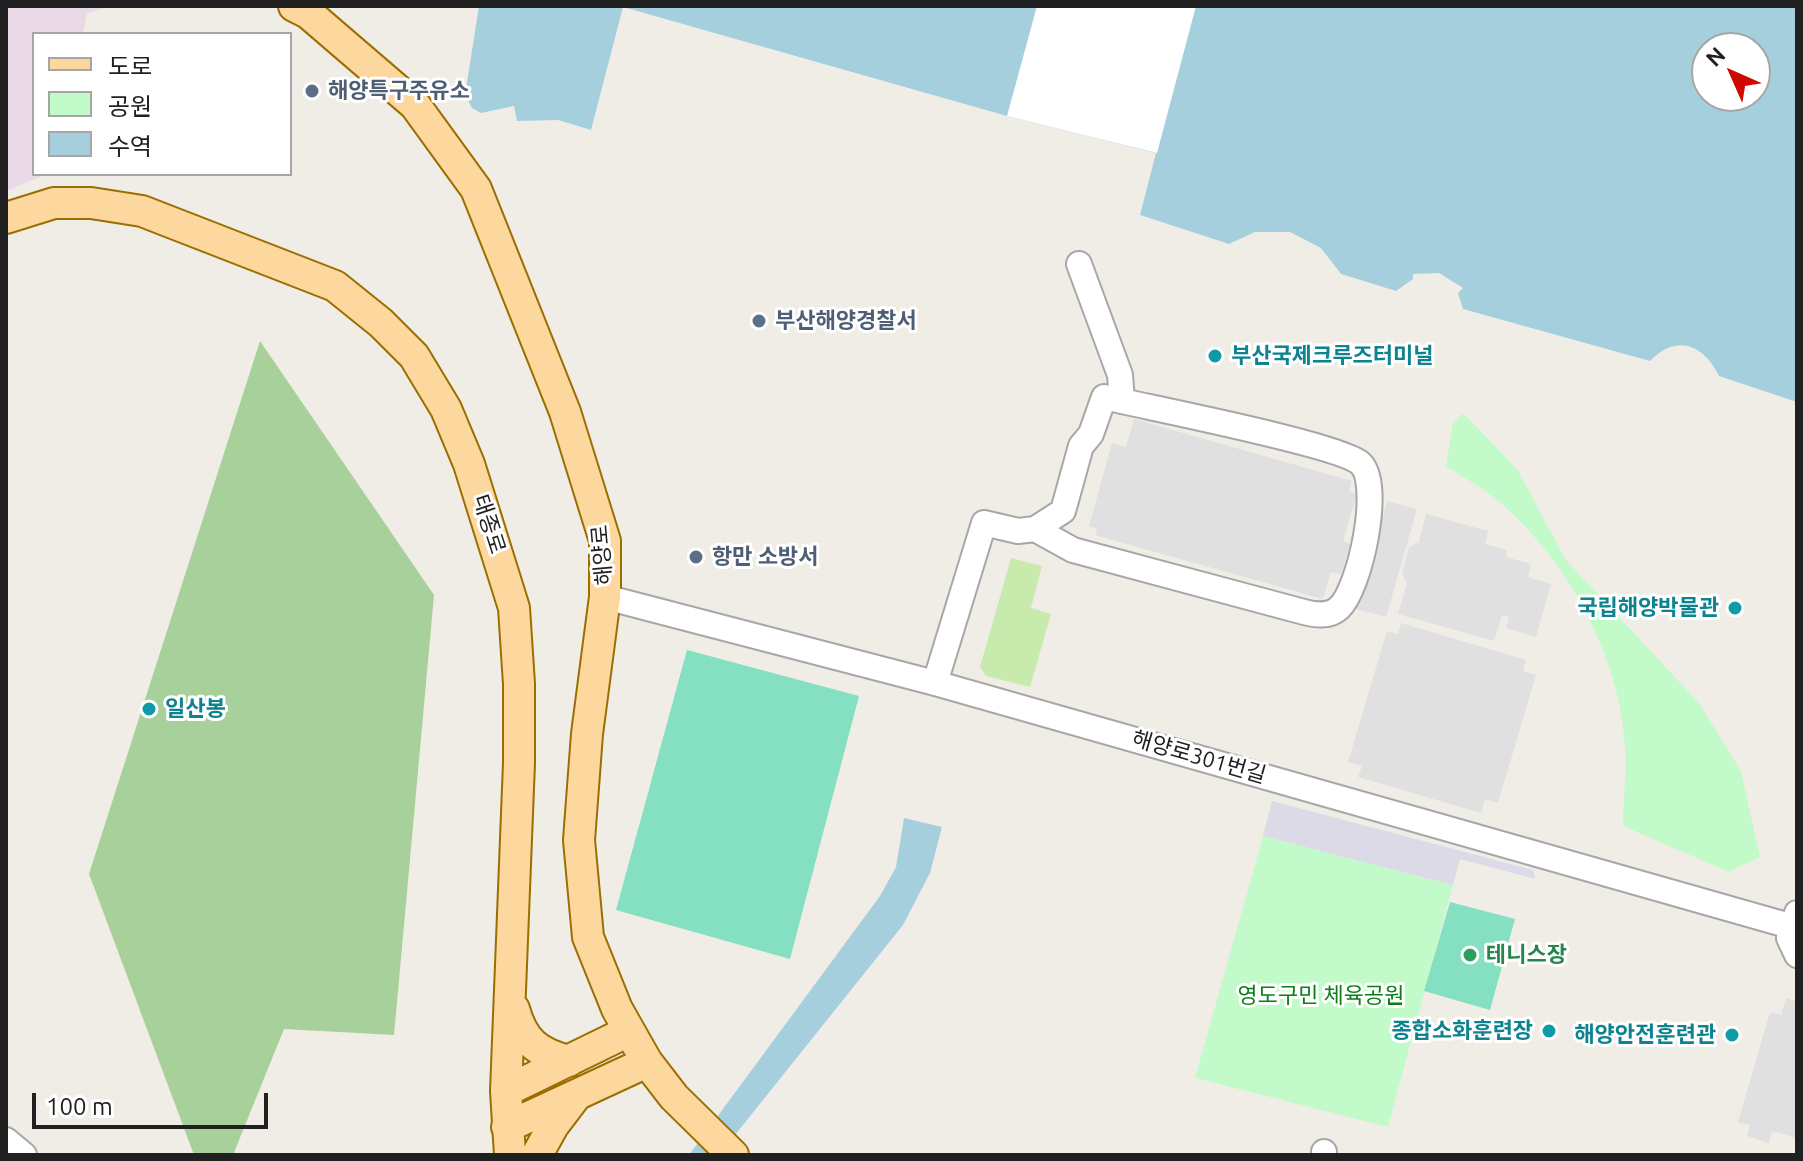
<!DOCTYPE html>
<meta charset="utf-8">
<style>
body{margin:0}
#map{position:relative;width:1803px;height:1161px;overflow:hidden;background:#f0ede6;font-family:Ubuntu,"Noto Sans KR",sans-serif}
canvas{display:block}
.frame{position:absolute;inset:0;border:8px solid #202020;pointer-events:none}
.legend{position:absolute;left:32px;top:32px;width:260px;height:144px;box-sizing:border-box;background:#fff;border:2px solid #a6a6a6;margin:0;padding:10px 14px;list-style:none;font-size:24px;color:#202020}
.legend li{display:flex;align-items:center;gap:16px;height:40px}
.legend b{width:40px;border:2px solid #a6a6a6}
.north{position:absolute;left:1691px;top:32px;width:80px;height:80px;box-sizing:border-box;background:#fff;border:2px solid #a6a6a6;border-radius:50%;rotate:315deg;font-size:22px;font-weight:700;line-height:32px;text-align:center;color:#202020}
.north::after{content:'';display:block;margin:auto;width:28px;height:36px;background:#cf0800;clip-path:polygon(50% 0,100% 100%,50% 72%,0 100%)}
.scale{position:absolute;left:32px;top:1093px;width:236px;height:36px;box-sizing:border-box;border:4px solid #202020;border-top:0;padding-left:10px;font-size:24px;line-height:28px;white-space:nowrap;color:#202020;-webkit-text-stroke:6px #fff;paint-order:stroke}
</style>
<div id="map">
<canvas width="1803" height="1161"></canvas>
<div class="frame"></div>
<ul class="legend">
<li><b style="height:10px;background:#fcd89f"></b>도로</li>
<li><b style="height:22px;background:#c3faca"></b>공원</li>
<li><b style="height:22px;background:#a6cfde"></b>수역</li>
</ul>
<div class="north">N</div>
<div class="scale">100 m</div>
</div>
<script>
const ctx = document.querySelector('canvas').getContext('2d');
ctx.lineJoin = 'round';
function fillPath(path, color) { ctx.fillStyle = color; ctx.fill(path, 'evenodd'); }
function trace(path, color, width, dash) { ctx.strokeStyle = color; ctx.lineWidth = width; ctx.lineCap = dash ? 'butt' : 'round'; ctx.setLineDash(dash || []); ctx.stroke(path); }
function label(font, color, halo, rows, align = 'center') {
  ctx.font = font + ' Ubuntu,"Noto Sans KR",sans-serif'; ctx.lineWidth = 6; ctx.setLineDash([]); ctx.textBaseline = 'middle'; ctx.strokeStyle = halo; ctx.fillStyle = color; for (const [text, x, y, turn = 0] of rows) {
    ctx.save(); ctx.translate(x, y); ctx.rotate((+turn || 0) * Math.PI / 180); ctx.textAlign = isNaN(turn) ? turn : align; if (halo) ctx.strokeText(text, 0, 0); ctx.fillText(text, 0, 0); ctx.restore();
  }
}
const industrial = new Path2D(`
 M6,6l99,2 -18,5 -4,21h-49v140h13l-41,17z`);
const grass = new Path2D(`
 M1011,558l31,8 -11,42 20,6 -21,73 -44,-11 -6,-9z`);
const forest = new Path2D(`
 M260,341l174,254 -40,440 -110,-6 -51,126h-39l-105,-281z`);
const park = new Path2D(`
 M1463,413l54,56 49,91 133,143 42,68 19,86 -31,15 -106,-46c0,-26 4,-53 2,-79 -5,-90 -56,-184 -124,-244 -16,-14 -37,-25 -55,-37l7,-43z
 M1263,836l190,49 -65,242 -193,-49z`);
const pitch = new Path2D(`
 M687,650l172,46 -69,263 -174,-49z
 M1450,902l65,17 -25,91 -66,-19z`);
const parking = new Path2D(`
 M1134,419l218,62 -3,10 8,3 -14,47 7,3 -9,30 -10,-2 -8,27 -228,-64 2,-6 -8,-3 23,-83 14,4z
 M1387,501l30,8 -31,108 -30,-8z
 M1426,514l62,17 -3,13 22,6 -1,7 25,7 -3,13 23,7 -15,53 -30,-9 3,-11 -7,-2 -8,26 -96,-27 9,-31 -5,-9 7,-27 10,-5z
 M1401,623l125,37 -3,11 13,4 -38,128 -13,-4 -4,14 -123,-36 4,-11 -14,-4 39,-131 11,3z
 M1786,998l11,4v136l-25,-7 -3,12 -22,-7 3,-11 -12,-3 32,-110 11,3z`);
const plaza = new Path2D(`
 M1272,801l261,69 2,9 -75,-20 -7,26 -190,-49z`);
const water = new Path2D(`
 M479,6h1318v396l-78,-26c-15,-31 -42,-43 -69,-15l-187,-52 -5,-16 5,-5 -24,-15 -26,1v5l-17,12 -55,-17 -20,-26 -31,-16h-35l-26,12 -89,-29 16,-62 -149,-37 -384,-109 -32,123 -33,-10 -41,1 -3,-15 -33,7 -9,-5 -7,-13zM1707,48h48v48h-48z
 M904,818l38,9 -12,46 -27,52 -184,230h-30l191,-259 16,-29z`);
const pier = new Path2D(`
 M1037,6h159l-39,147 -150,-37z`);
const minor = new Path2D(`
 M1079,264l41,111 2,26
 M1104,397c41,10 234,47 256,66 23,20 0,126 -21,145 -10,9 -23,7 -35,4l-231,-62 -38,-21 28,-18 18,-65 10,-12z
 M605,597l330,86 855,243
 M935,683l49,-160 34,8 17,-2
 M1797,913l-8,25 8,17
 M6,1140l18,15
 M1324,1155v-3`);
const major = new Path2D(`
 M294,6l14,7 107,92 61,84 89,223 40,129v56l-18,137 -8,106 9,97 29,72 30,53 27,35 59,58
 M6,218l48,-15h37l51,8 193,75 46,37 33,33 32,53 23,55 45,144 5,76v79l-13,328 4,64
 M514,1009c9,32 23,44 55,52
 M506,1091l123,-60
 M507,1127l140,-65
 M537,1155l16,-29 22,-29`);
const markers = [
 [312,91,8,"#5c6f8a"],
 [759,321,8,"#5c6f8a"],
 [1215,356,8,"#0f9aa8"],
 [696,557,8,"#5c6f8a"],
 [1735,608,8,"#0f9aa8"],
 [149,709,8,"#0f9aa8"],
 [1470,955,8,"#2e9e5b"],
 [1549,1031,8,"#0f9aa8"],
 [1732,1035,8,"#0f9aa8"]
];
const serviceNames = [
 ["해양특구주유소",328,91],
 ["부산해양경찰서",775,321],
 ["항만 소방서",712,557]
];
const cultureNames = [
 ["부산국제크루즈터미널",1231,356,"left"],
 ["국립해양박물관",1719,608],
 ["일산봉",165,709,"left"],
 ["종합소화훈련장",1533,1031],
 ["해양안전훈련관",1716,1035]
];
const streetNames = [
 ["태종로",489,524,72],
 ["해양로",602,555,-95],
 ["해양로301번길",1199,757,16]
];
const leisureNames = [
 ["테니스장",1486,955]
];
const parkNames = [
 ["영도구민 체육공원",1321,996]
];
fillPath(industrial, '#e9d8e5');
fillPath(grass, '#c8eaac');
fillPath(forest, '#a8d09a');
fillPath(park, '#c3faca');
fillPath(pitch, '#84e0c0');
fillPath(parking, '#e0e0e0');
fillPath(plaza, '#dbdae6');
fillPath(water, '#a6cfde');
fillPath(pier, '#fff');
trace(minor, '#a7a7a7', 28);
trace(major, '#9b6e00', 34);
trace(minor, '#fff', 24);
trace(major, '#fcd89f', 30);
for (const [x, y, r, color] of markers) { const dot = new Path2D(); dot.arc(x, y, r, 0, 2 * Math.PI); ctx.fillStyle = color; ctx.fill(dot); trace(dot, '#fff', 3); }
label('bold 22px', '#4e5e75', '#fff', serviceNames, 'left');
label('bold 22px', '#0d838f', '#fff', cultureNames, 'right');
label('22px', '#202020', '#fff', streetNames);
label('bold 22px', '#27864d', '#fff', leisureNames, 'left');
label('22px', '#0b8019', '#fff', parkNames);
</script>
